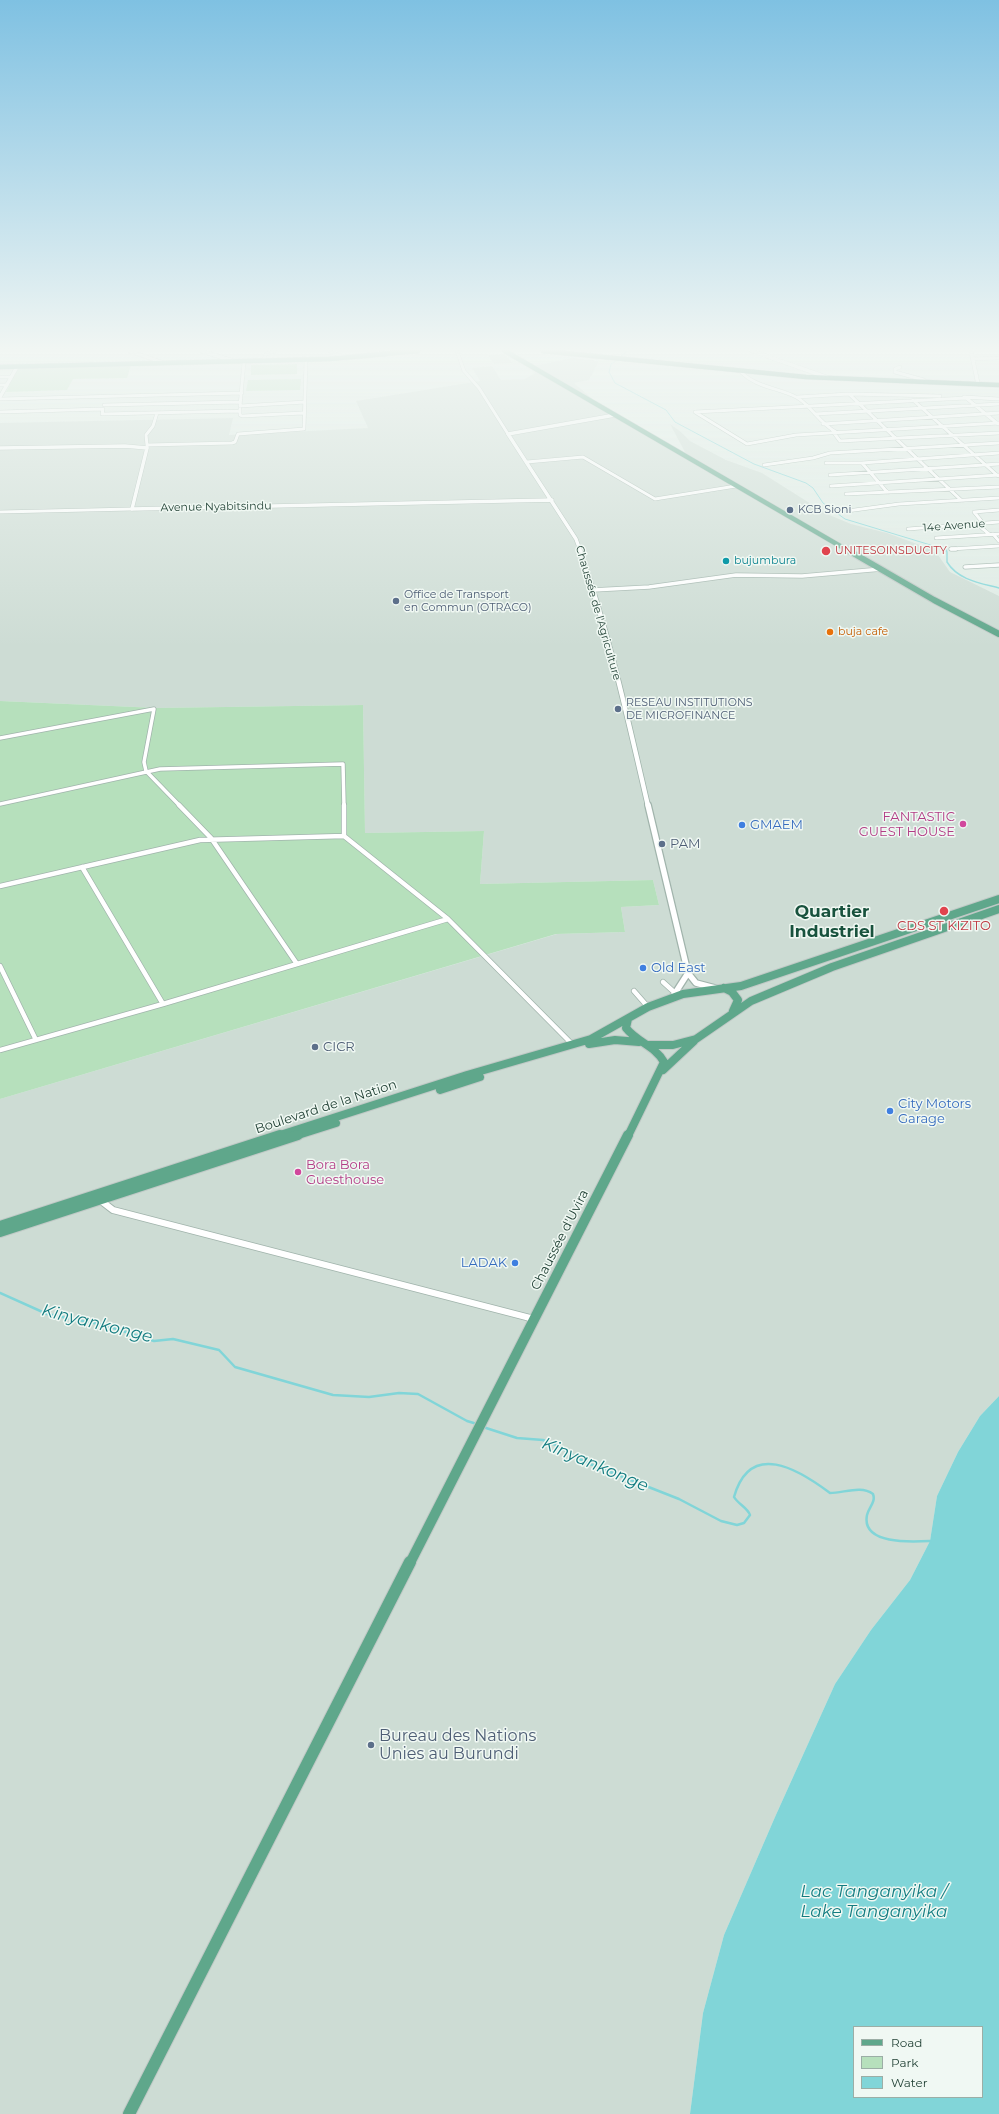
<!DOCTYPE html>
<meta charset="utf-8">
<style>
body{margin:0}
#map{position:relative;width:999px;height:2114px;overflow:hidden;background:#dfece5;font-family:Montserrat,sans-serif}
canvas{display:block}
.legend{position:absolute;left:853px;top:2026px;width:130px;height:72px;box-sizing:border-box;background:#f0f8f3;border:1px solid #9caea6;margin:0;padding:5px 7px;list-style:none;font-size:12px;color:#1e3e32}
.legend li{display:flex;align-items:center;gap:8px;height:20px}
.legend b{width:20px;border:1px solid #9caea6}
</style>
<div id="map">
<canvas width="999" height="2114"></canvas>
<ul class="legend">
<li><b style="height:5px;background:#5fa78b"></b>Road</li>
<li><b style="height:11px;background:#b6e0bc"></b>Park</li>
<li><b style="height:11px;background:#81d5d8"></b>Water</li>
</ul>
</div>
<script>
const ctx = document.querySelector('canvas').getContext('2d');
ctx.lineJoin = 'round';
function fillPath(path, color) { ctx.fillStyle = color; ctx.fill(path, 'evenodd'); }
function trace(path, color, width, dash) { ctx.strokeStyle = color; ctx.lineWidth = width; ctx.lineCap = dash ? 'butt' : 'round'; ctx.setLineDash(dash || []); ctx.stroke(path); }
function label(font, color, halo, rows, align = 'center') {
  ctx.font = font + ' Montserrat,sans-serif'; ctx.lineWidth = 3; ctx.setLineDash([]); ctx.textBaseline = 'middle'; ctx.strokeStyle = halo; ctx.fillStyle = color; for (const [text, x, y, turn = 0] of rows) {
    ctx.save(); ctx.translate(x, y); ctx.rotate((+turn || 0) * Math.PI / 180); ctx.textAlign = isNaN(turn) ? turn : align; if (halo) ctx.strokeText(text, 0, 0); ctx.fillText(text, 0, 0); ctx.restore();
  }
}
const built = new Path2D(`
 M504,354l9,9 -19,1 -6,-9z
 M573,358l26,3 -10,19 -15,3 30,26 83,47 -17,-32 11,8 9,9 36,19 36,13 65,41 24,10 36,9 41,15 10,7 12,17 49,24v800l-19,20 -22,36 -21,44 -7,45 -20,39 -39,50 -36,54 -60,133 -51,118 -21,78 -13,101h-690v-1015l557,-165 68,-2 -4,-25 38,-2 -6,-25 -173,4 4,-53 -119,2 -2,-128 -206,3 -157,-7v-278l233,-5 -4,17 139,-7 -12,-27 124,-20 -8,-13 20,-2 9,14 24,-1 10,-6 -9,-6 40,20 -33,-21z`);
const green = new Path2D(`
 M297,364v10l-46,1v-10z
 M131,365l-4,13 -54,1 -6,11 -61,2 11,-23z
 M301,379l-1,11 -54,1 2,-11z
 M0,701l157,7 206,-3 2,128 119,-2 -4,53 173,-4 6,25 -38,2 4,25 -69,2 -556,165z`);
const water = new Path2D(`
 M999,1396v718h-309l13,-101 21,-78 51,-118 60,-133 36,-54 39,-50 20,-39 7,-45 21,-44 22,-36zM854,2027h128v70h-128z`);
const streamFar2 = new Path2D(`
 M620,357l7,-6
 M617,360l-6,4 -2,8 6,11 51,27 9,12 79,42 52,19 7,5 10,15 22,16 102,31`);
const streamFar1 = new Path2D(`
 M945,549l2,3v10c11,18 33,21 52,26`);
const stream = new Path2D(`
 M0,1293l47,21 57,11 50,16 19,-2 46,11 16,17 98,28 36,2 30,-4 19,1 49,27 10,3
 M483,1427l34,11 26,2 13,5 29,17 94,37 42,22 16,4 7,-2 6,-8c-2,-7 -12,-11 -16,-18 16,-57 64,-28 96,-4 14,0 31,-8 43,1 3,8 -4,13 -6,21 -6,30 45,27 63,26`);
const minorFar3 = new Path2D(`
 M129,351l35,12
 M329,351l18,7
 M457,351l7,20 15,17 29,46
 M972,359l27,-1
 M263,361l3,-7 9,-3
 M244,362l-4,44 65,-4
 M900,367l-5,2v3l29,8
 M740,371c15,16 38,17 56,26 13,6 24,27 40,35
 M0,377h11
 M0,385h7
 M849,394l113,107
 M797,397l52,-3 91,2
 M964,397l35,2
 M965,397l33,27
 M0,399l242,-6
 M913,400l85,76
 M104,405l136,-3
 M240,409v6l2,1 61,-3
 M0,412l103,-3 -1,5 138,-3
 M695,412l52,32 49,-9 203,-12
 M695,412l271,-14
 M815,414l184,-10
 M823,424l176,-11
 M834,433l6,8 159,-8
 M147,445l-1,-10 7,-9 4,-13
 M147,448v-3l85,-2 3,-1 3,-8 66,-5 2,-69
 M527,462l56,-5 72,42 81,-13
 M826,463h36
 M764,465l49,-7 17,-5 169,-10
 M830,475l169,-11
 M831,486l168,-11
 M888,493l-26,-30 137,-10
 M846,494l153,-7
 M847,511l52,-7 100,-6
 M0,512l132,-3
 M983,523l-9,-11 25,-2
 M977,524l12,10
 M908,529l91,-7
 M993,534l6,7
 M936,538l63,-4
 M951,549l48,-3`);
const minorFar2 = new Path2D(`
 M951,549h5
 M965,567l34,-2
 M593,590l56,-3 87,-12 66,1 80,-7
 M0,738l154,-29 -10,53 2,9 34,35
 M0,804l160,-35 183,-5 1,42`);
const minorFar1 = new Path2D(`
 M179,805l32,33 86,126
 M344,805v31l104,83 124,125
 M82,867l81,137
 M0,886l200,-46 144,-4
 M0,966l36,74
 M663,982l11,10
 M634,991l14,16
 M0,1050l163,-46 285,-85`);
const minor = new Path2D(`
 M100,1200l13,10 421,109`);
const tertiaryFar2 = new Path2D(`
 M201,351l33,10
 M752,351l77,27
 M971,351l7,33
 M0,397l17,-30
 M0,448l125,-2 22,2 -15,61 420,-9
 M580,550l-4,-11 -68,-105 107,-19`);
const tertiaryFar1 = new Path2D(`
 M579,549c30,83 49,171 69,257`);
const tertiary = new Path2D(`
 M648,805l40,168 8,10 19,5
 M672,998l16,-25`);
const primaryFar4 = new Path2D(`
 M505,351l342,199
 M382,354l36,-3
 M0,367l329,-8 57,-5`);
const primaryFar3 = new Path2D(`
 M846,549l88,51 65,34`);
const primaryFar2 = new Path2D(`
 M724,988l8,4 6,8 -5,11
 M589,1044l26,-4 24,2
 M649,1045h24l23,-6 55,-38 81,-34 167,-58
 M663,1070l31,-29
 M440,1090l40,-13
 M277,1136l190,-61 124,-36 57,-32 35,-13 58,-8 258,-87
 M295,1136l41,-13
 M628,1136l36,-74c-9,-16 -27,-20 -38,-34l2,-9`);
const primaryFar1 = new Path2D(`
 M0,1226l280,-91
 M0,1232l298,-97
 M410,1563l218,-428`);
const primary = new Path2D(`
 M129,2114l281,-552`);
const trunk = new Path2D(`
 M543,351l263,26 193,8`);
const markers = [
 [790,510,4,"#5c6f8a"],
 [826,551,5,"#e0444e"],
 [726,561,4,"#0f9aa8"],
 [396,601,4,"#5c6f8a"],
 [830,632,4,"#e8710a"],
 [618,709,4,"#5c6f8a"],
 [963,824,4,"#d1479c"],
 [742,825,4,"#3f7fe0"],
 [662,844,4,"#5c6f8a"],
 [944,911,5,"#e0444e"],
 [643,968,4,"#3f7fe0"],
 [315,1047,4,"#5c6f8a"],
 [890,1111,4,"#3f7fe0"],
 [298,1172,4,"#d1479c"],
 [515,1263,4,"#3f7fe0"],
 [371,1745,4,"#5c6f8a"]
];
const farStreetnames = [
 ["Avenue Nyabitsindu",216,507,-1],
 ["14e Avenue",954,526,-4],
 ["Chaussée de l'Agriculture",598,613,74]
];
const farServicenames = [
 ["KCB Sioni",798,510],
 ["Office de Transport",404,595],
 ["en Commun (OTRACO)",404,608],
 ["RESEAU INSTITUTIONS",626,703],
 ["DE MICROFINANCE",626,716]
];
const farHealthnames = [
 ["UNITESOINSDUCITY",835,551]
];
const farCulturenames = [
 ["bujumbura",734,561]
];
const farFoodnames = [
 ["buja cafe",838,632]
];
const hotelNames = [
 ["FANTASTIC",955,817],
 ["GUEST HOUSE",955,832],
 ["Bora Bora",306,1165,"left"],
 ["Guesthouse",306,1180,"left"]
];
const shopNames = [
 ["GMAEM",750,825],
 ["Old East",651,968],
 ["City Motors",898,1104],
 ["Garage",898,1119],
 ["LADAK",507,1263,"right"]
];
const serviceNames = [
 ["PAM",670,844],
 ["CICR",323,1047]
];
const healthNames = [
 ["CDS ST KIZITO",944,926]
];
const streetNames = [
 ["Boulevard de la Nation",326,1107,-18],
 ["Chaussée d'Uvira",560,1240,-63]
];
const nearServicenames = [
 ["Bureau des Nations",379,1736],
 ["Unies au Burundi",379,1754]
];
const districtNames = [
 ["Quartier",832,912],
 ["Industriel",832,932]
];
const nearWaternames = [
 ["Kinyankonge",97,1324,14],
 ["Kinyankonge",595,1465,23],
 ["Lac Tanganyika /",874,1892],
 ["Lake Tanganyika",874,1912]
];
fillPath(built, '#cddcd4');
fillPath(green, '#b6e0bc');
fillPath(water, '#81d5d8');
trace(streamFar2, '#81d5d8', 1);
trace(streamFar1, '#81d5d8', 1.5);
trace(stream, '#81d5d8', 2.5);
trace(minorFar3, '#a1b4ac', 4);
trace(minorFar2, '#a1b4ac', 5);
trace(minorFar1, '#a1b4ac', 6);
trace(minor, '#a1b4ac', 8);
trace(tertiaryFar2, '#a1b4ac', 4.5);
trace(tertiaryFar1, '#a1b4ac', 6);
trace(tertiary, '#a1b4ac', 8);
trace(primaryFar4, '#c0c9c6', 5.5);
trace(primaryFar3, '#c0c9c6', 8);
trace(primaryFar2, '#c0c9c6', 10);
trace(primaryFar1, '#c0c9c6', 12);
trace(primary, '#c0c9c6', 14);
trace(trunk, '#c0c9c6', 5.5);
trace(minorFar3, '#fff', 3);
trace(minorFar2, '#fff', 3.5);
trace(minorFar1, '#fff', 4.5);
trace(minor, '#fff', 6);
trace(tertiaryFar2, '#fff', 3.5);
trace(tertiaryFar1, '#fff', 4.5);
trace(tertiary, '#fff', 5.5);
trace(primaryFar4, '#5fa78b', 4.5);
trace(primaryFar3, '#5fa78b', 6);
trace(primaryFar2, '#5fa78b', 8);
trace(primaryFar1, '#5fa78b', 10);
trace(primary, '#5fa78b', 12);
trace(trunk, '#438a70', 4.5);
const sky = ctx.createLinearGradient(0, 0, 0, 647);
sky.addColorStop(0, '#7fc1e2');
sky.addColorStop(0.54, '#f1f6f3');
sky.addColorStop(1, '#f1f6f300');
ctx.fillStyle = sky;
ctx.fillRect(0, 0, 999, 647);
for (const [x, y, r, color] of markers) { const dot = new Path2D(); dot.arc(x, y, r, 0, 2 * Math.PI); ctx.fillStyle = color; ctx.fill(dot); trace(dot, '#f0f8f3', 1.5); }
label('11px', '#1e3e32', '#f0f8f3', farStreetnames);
label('11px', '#4e5e75', '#f0f8f3', farServicenames, 'left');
label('11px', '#be3a42', '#f0f8f3', farHealthnames, 'left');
label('11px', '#0d838f', '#f0f8f3', farCulturenames, 'left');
label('11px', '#c56008', '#f0f8f3', farFoodnames, 'left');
label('13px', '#b23c85', '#f0f8f3', hotelNames, 'right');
label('13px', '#366cbe', '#f0f8f3', shopNames, 'left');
label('13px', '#4e5e75', '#f0f8f3', serviceNames, 'left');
label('13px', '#be3a42', '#f0f8f3', healthNames);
label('13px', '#1e3e32', '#f0f8f3', streetNames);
label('16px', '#4e5e75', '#f0f8f3', nearServicenames, 'left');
label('bold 17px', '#18523d', '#f0f8f3', districtNames);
label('italic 17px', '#137c80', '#f0f8f3', nearWaternames);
</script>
